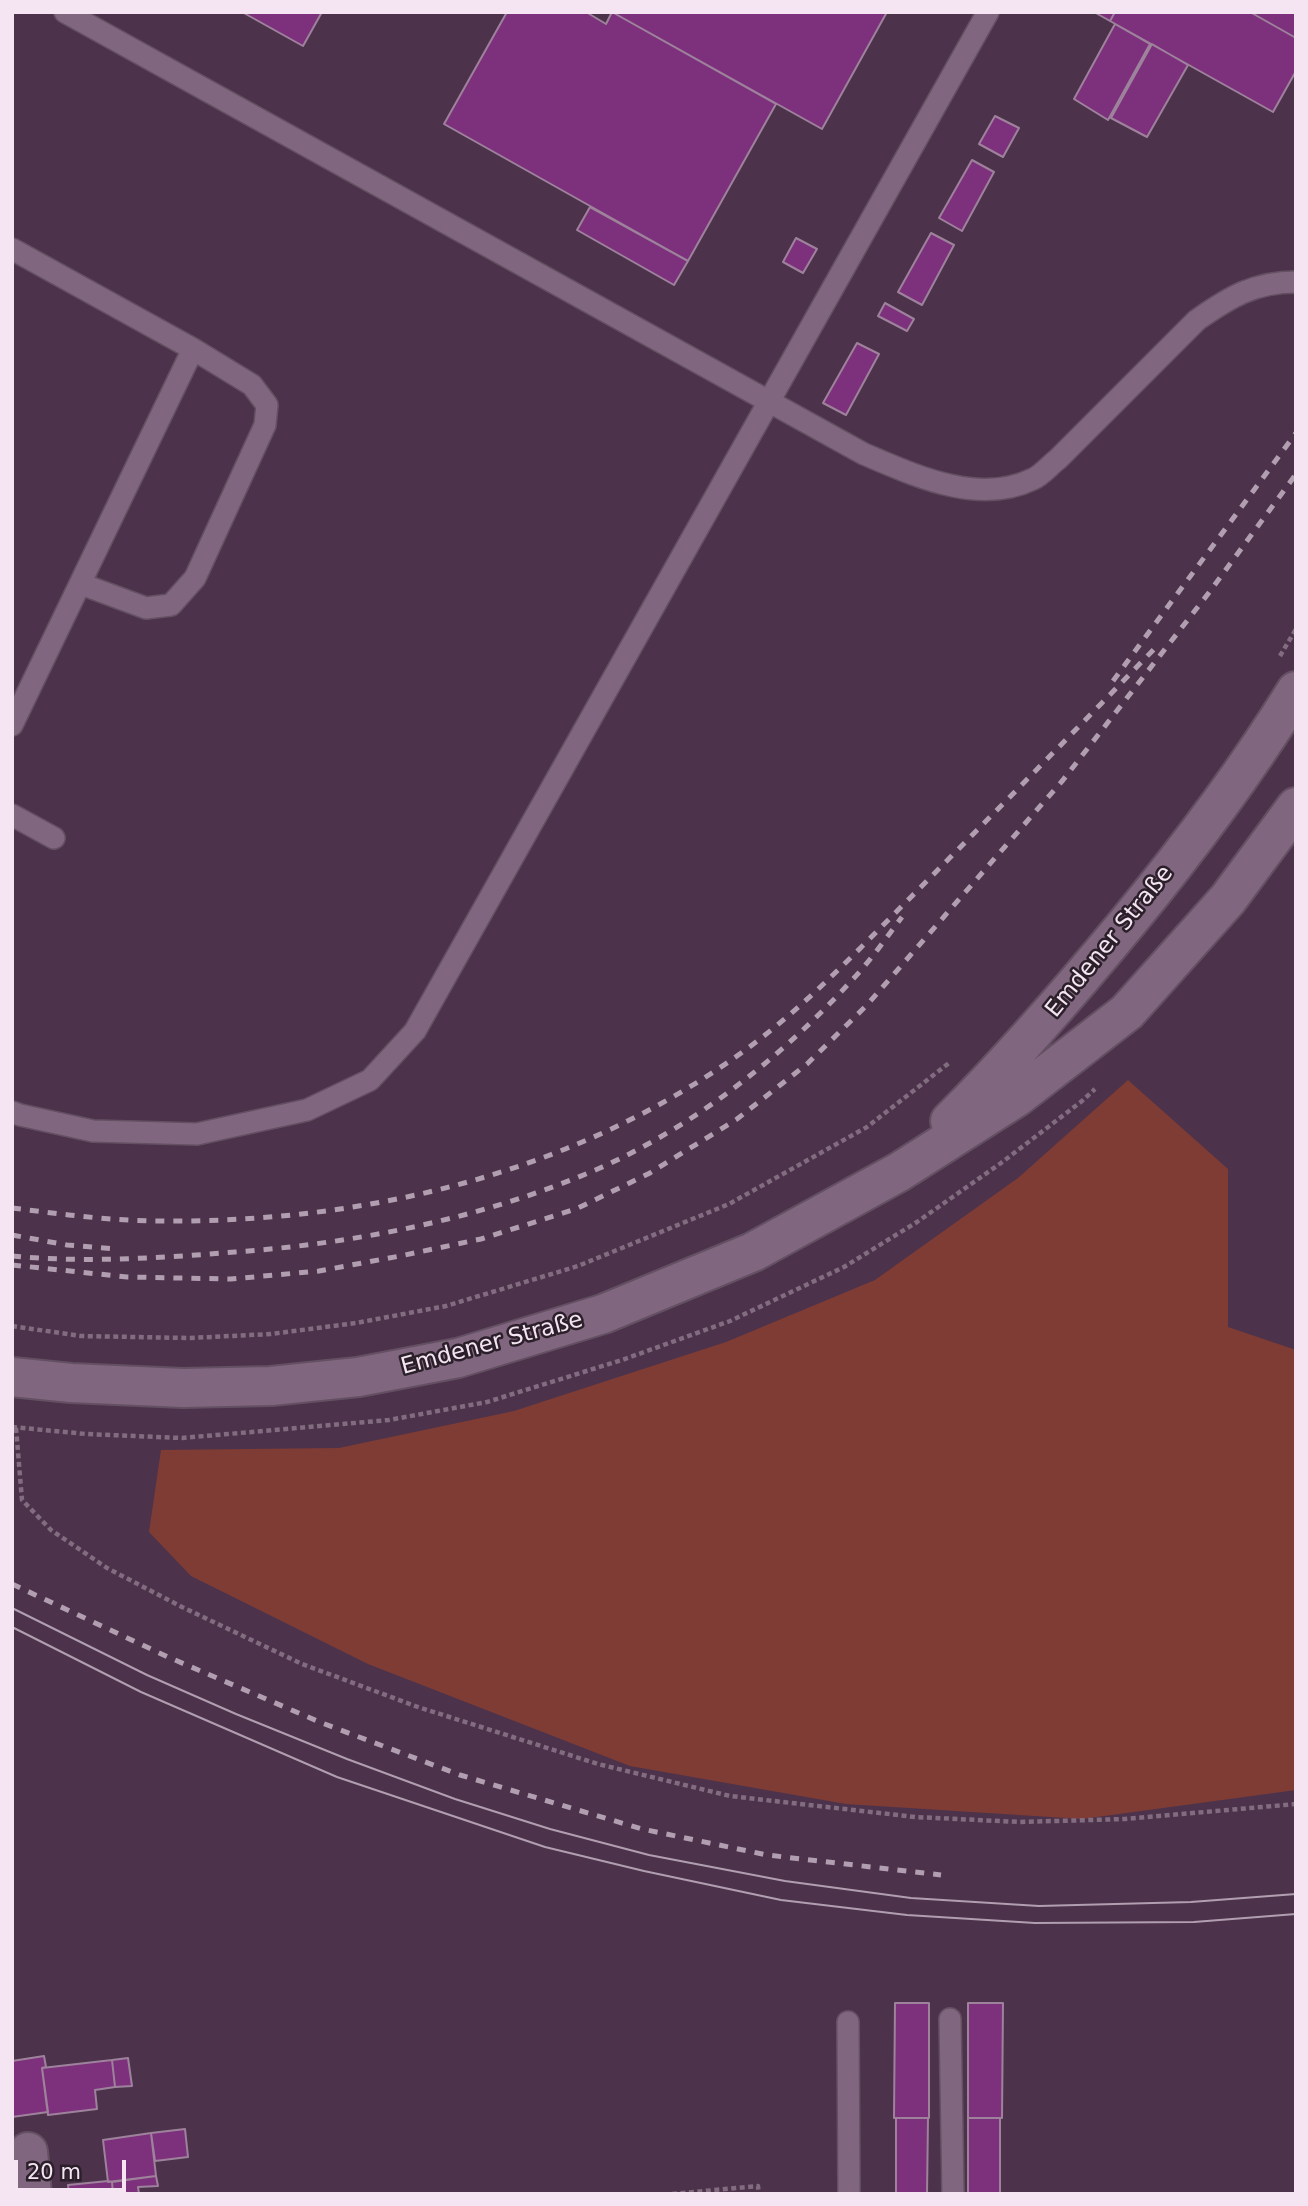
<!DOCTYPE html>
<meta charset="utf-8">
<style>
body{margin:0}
#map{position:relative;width:1308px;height:2206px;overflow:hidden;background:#4c334b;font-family:"DejaVu Sans",sans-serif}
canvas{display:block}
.frame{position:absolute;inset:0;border:14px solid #f5e5f3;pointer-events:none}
.scale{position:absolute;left:14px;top:2160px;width:112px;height:32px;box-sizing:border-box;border:4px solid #f5e5f3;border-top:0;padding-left:9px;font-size:21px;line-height:24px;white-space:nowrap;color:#f5e5f3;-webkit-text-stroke:5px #2b202a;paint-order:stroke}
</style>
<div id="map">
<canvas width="1308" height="2206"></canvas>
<div class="frame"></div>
<div class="scale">20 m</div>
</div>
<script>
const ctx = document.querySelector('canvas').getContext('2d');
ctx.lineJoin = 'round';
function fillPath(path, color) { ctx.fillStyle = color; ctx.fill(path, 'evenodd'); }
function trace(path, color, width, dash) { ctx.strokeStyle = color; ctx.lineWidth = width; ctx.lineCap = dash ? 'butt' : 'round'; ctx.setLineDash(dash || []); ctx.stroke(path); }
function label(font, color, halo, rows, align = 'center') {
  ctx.font = font + ' "DejaVu Sans",sans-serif'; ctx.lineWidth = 5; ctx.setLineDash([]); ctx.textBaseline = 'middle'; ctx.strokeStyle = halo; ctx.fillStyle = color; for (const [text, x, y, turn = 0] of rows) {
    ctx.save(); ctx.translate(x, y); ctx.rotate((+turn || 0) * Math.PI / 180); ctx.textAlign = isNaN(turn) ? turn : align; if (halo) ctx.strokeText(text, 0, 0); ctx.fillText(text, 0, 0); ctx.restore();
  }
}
const green = new Path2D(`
 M1128,1080l100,89v158l68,23v440l-214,29 -236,-15 -216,-38 -262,-102 -177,-88 -42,-44 12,-82 178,-2 175,-37 212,-69 149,-62 143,-102z`);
const building = new Path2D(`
 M242,12h80l-19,34z
 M507,12h79l20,12 6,-12 164,92 -88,157 -244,-137z
 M612,12h275l-65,117z
 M1094,12h21l-5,9z
 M1115,12h135l46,26v33l-23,41 -163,-91z
 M1250,12h46v26z
 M1115,24l35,20 -42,76 -34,-21z
 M1152,44l36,21 -41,72 -36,-19z
 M995,116l24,12 -16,29 -24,-13z
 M972,160l22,12 -32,59 -23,-13z
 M590,207l98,54 -14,24 -97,-55z
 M931,233l23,12 -32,60 -24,-13z
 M796,238l21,11 -14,24 -20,-11z
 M885,303l29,16 -7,12 -29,-15z
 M857,343l22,11 -33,61 -23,-12z
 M895,2003h34v115h-35z
 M968,2003h35l-1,115h-34z
 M44,2056l2,11 -4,1 6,44 -36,5v-56z
 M128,2058l4,28 -17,1 -3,-27z
 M112,2060l3,27 -20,3 2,19 -49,6 -6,-47z
 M896,2118h32l-1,76h-31z
 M968,2118h32v76h-32z
 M185,2129l3,28 -33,4 -4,-28z
 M151,2133l5,43 -48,6 -5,-42z
 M156,2176l2,10 -20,1 1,7h-26l-1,-12z
 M108,2181l4,1 1,12h-44l-1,-9z`);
const path = new Path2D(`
 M1280,656l16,-27
 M12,1326l69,10 108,2 82,-4 85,-11 90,-17 132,-40 151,-62 138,-77 82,-64
 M12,1427l74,7 96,4 207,-18 98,-18 135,-42 108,-39 114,-54 73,-45 84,-59 81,-62 13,-12
 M16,1428l6,72 29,30 56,38 75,39 120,57 116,43 180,57 132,32 185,21 105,5 105,-3 171,-15
 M672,2194l86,-8 1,8`);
const service = new Path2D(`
 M65,12l799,442c50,21 114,52 169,25 9,-4 17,-14 25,-20l139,-139c33,-23 57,-38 99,-38
 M12,249l181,100 59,36 15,20 -2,20 -70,153 -24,27 -25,3 -65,-24
 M12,725l181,-376
 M12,815l42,23
 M12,1112l8,3 73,16 104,3 110,-24 63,-30 45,-49 573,-1019
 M950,2019l3,175
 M848,2022l1,172`);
const minor = new Path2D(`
 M28,2152l4,42`);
const tertiary = new Path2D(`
 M950,1121c63,-63 120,-129 177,-198 61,-74 119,-151 169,-232
 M12,1377l59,6 112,5 88,-2 87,-9 100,-19 145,-44 150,-62 146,-80 118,-75 110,-85 101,-113 68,-92`);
const tram = new Path2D(`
 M12,1608l135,67 89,39 111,45 108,40 95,30 99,26 136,26 126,17 128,8 152,-4 105,-8
 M12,1627l129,65 196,85 208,70 99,24 137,29 126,15 128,8 159,-1 102,-8`);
const rail = new Path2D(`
 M1113,681l183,-248
 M12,1208c49,6 99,13 148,13 208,2 419,-49 588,-173 61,-45 114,-102 168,-156 81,-82 162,-164 242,-247
 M12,1235l55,10 49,4
 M12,1256c74,7 149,2 223,-4 124,-9 250,-34 365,-84 96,-43 182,-111 253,-189 18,-19 33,-41 49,-62
 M12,1265l115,12 104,2 88,-8 81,-15 81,-17 95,-30 74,-36 87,-54 70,-55 60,-59 196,-225 148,-190 85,-116
 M12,1584l156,73 154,66 138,52 182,54 125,26 174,20`);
const streetNames = [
 ["Emdener Straße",1110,942,-51],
 ["Emdener Straße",492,1344,-15]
];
fillPath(green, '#7f3c35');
fillPath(building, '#7d317c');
trace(building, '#9e829c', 2);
trace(service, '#645063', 24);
trace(minor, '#645063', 42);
trace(tertiary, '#645063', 42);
trace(path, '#826c80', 4.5, [5, 3.5]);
trace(service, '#81667f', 21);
trace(minor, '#81667f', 38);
trace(tertiary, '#81667f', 38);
trace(tram, '#b19eb0', 2);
trace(rail, '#b19eb0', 5, [9, 9]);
label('23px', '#f5e5f3', '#2b202a', streetNames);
</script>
